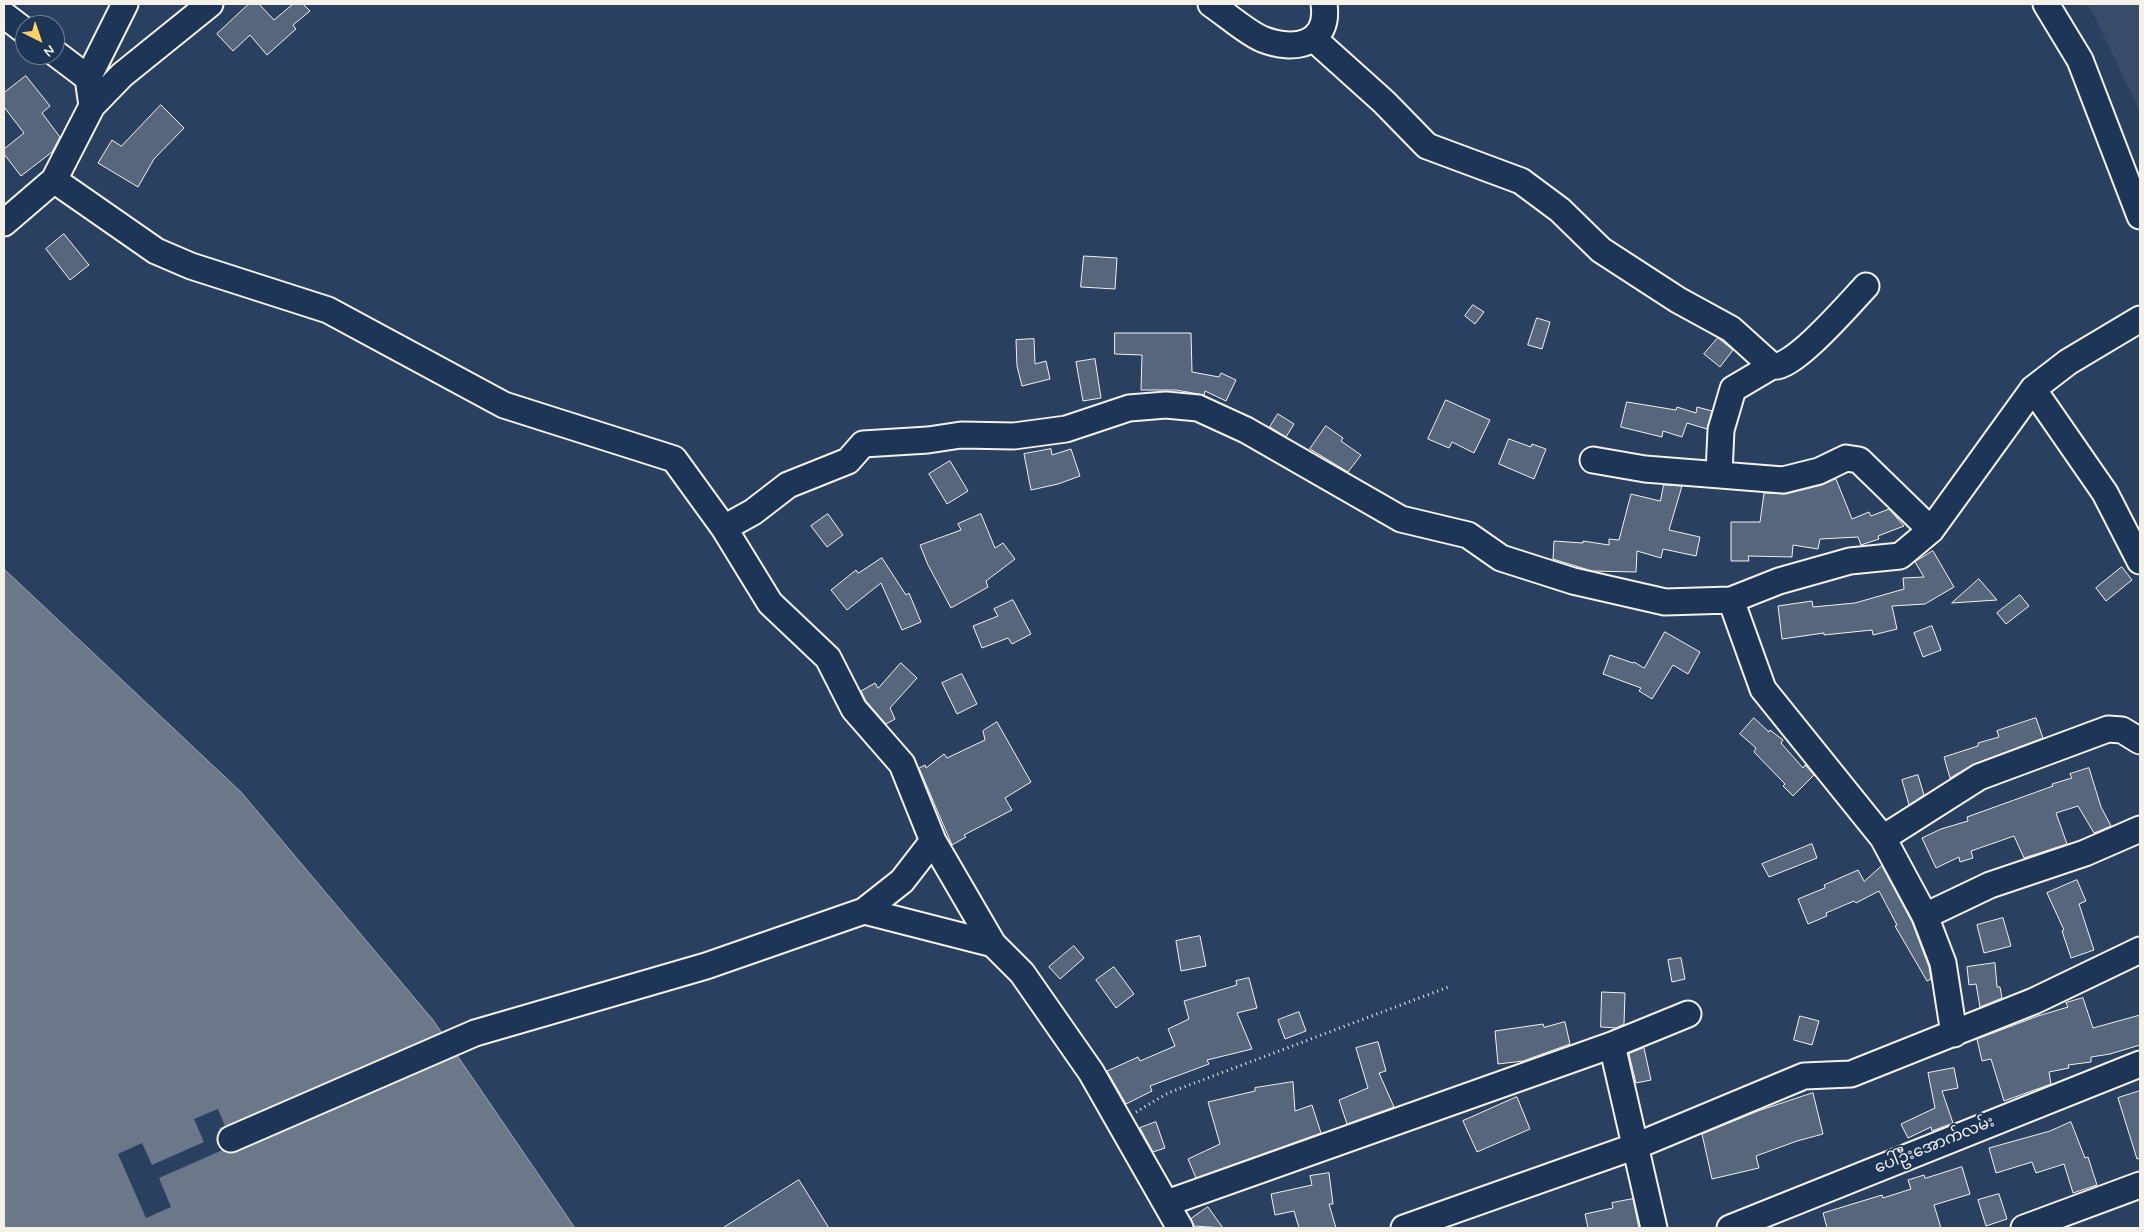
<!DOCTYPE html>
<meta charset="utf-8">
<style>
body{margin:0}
#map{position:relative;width:2144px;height:1232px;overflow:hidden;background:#2a4060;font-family:Mynerve,sans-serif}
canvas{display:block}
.frame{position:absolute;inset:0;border:5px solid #f4f1e8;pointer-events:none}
.north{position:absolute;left:15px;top:15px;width:50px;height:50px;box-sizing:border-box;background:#1d3557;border:1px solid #738091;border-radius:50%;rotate:139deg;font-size:14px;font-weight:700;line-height:20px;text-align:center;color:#f4f1e8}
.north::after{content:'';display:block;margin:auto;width:18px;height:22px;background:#ffd166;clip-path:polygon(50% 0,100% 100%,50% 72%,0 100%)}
</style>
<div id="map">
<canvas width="2144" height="1232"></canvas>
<div class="frame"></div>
<div class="north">N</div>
</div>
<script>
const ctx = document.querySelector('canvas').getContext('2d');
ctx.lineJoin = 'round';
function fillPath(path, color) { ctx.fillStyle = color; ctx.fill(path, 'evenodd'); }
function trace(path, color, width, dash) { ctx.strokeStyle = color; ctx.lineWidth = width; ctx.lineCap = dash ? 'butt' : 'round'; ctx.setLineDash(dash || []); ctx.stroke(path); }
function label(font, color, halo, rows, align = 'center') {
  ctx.font = font + ' Mynerve,"Noto Sans Myanmar",sans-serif'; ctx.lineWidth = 4; ctx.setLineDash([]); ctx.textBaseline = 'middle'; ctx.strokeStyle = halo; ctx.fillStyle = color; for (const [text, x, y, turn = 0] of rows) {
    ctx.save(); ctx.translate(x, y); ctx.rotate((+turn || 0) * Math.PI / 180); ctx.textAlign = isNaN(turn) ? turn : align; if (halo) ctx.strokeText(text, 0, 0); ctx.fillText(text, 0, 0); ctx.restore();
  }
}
const built = new Path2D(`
 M2086,4h54v108l-46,-97z`);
const water = new Path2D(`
 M4,569l237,223 192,228 142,208h-571z`);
const pier = new Path2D(`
 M218,1109l7,17 -6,2 2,5 13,12 -75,33 12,29 -25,11 -28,-64 24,-11 10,22 52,-23 -10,-23z`);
const building = new Path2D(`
 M249,4h10l15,16 19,-16h10l7,7 -17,14 3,4 -29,26 -17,-20 -17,16 -16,-17z
 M26,76l24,30 -8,7 18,24 -8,15 -31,24 -17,-22v-5l20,-16 -20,-26v-14z
 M161,105l23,23 -30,31 -16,28 -40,-24 14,-23 9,6z
 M64,234l25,31 -19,15 -24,-31z
 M1084,256l33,2 -2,31 -34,-2z
 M1473,305l11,7 -9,12 -10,-8z
 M1537,318l13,4 -8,27 -14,-4z
 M1115,333h76l1,39 27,5 2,-4 15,7 -10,21 -21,-10 -1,4 -28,-5h-35l1,-35 -27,-1z
 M1718,338l15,12 -13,17 -16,-13z
 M1034,339l1,25 11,-3 4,18 -28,7 -5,-20 -1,-26z
 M1095,359l6,39 -18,3 -7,-39z
 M1446,400l44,20 -16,33 -22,-11 -3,6 -21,-9z
 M1627,402l49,8 1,-3 19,6 1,-6 15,4 -5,18 -20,-6 -5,14 -19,-6 -1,6 -41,-10z
 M1278,414l16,10 -8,13 -16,-10z
 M1326,426l17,12 -2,3 20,14 -13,17 -38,-23z
 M1509,439l22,8 1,-3 14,5 -12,30 -35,-15z
 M1051,449l1,6 19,-6 9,27 -22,8 -27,6 -7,-36z
 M950,461l18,30 -21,13 -18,-30z
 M1836,479l16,40 17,-7 2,4 18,-7 15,17 -26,10 1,3 -18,6 -3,-8 -38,2 -2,10 -25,-4 -1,12 -44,-1 1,5h-18v-39h29l4,-29 22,1 36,-9z
 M1664,485l18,1 -13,44 31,7 -4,19 -33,-7 -2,9 -24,-7 -1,21 -44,-1 -39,-12 1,-18 29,2v-2l26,4v-6l10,1 12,-46 29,7z
 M828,514l15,21 -16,12 -16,-21z
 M981,514l14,34 8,-5 12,16 -29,22 2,6 -37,21 -23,-43 -8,-20 41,-15 -3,-6z
 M1933,551l21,36 -29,17 -33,2 5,23 -24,6 -1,-5 -48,5v-2l-42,6 -4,-33 34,-5 1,6 42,-4 49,-14 -1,-11 21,-1 -9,-15z
 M882,558l24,37 3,-2 12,29 -19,8 -21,-47 -34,27 -16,-20 25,-20 2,3z
 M2122,567l10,13 -26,21 -10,-13z
 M1979,579l18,21 -45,3z
 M2020,595l9,11 -23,18 -9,-11z
 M1013,600l18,34 -19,10 -4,-6 -26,10 -9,-22 25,-10 -4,-7z
 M1932,626l9,24 -18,7 -9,-24z
 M1665,632l35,20 -12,22 -15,-9 -21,34 -13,-8 2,-3 -38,-14 7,-19 23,8 1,-1 10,6z
 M901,663l16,15 -27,30 5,11 -9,5 -20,-23 -5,-10 14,-8 3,5z
 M962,674l15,30 -20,10 -15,-31z
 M1754,718l15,14 1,-2 13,10 -2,3 22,25 2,-3 9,10 -21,21 -10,-10 2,-2 -31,-32 2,-4 -16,-14z
 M2036,718l7,20 -69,26 -24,14 -6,-21 34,-11v-3l21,-6 -2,-6z
 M997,722l34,60 -26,16 7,12 -48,25 2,2 -14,8 -33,-77 6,-3 1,3 18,-14 3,4 38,-18 -2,-9z
 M2089,768l12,39 10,19 -17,7 -16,-27 -22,7 11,31 -43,14 -10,-22 -43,15 2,7 -13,4 -1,-5 -23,11 -14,-30 19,-9 27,-8 -1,-4 86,-31 -1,-2 20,-6 -2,-4z
 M1918,775l6,20 -15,10 -7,-25z
 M1812,844l5,14 -48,19 -7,-13z
 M1882,866l30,56 17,45 2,12 -4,2 -32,-55 2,-1 -18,-34 -23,12 -2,-2 -28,12 1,3 -19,8 -10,-25 27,-11 -1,-3 34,-15 6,11z
 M2077,880l9,21 -7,3 15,46 -23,8 -9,-27 2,-1 -17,-37z
 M2003,918l8,28 -27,7 -7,-28z
 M1200,936l6,30 -25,5 -5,-30z
 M1074,946l10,12 -24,21 -11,-12z
 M1681,958l4,21 -13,3 -4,-22z
 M1995,963l2,24h3l2,11 -22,9 -4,-23 -7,1 -2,-18z
 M1114,967l20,27 -18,14 -20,-28z
 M1249,978l8,30 -20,5 15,36 -45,11 2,4 -59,22 2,5 -26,13 -19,-33 31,-14 2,4 35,-15 -7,-17 21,-10 -5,-18 53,-16 -1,-4z
 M1602,992l23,1 -1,31 -8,4 -15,-1z
 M2083,998l10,30 47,-13v30l-30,9 -19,3v5l-23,3 1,3 -20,4 2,12 -47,17 -13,-42 -9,2 -5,-22 61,-23 30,-9 -2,-4z
 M1299,1012l7,19 -21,8 -7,-19z
 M1800,1016l19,5 -7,24 -18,-5z
 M1565,1022l5,22 -47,17 -25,3 -3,-33 48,-7 1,3z
 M1378,1042l8,29 -7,2 15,34 -47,17 -8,-24 29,-12 -12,-40z
 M1644,1048l7,32 -15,3 -7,-29z
 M1954,1068l4,20 -16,3 11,32 -21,8 -1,-4 -23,11 -7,-14 34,-16 -7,-35z
 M1293,1082l2,29 17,-6 9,28 -125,45 -8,-19 32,-15 -12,-42 47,-11v-3z
 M2140,1091v67l-3,1 -19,-61z
 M1813,1093l10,41 -26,7 -41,15 3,12 -47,11 -10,-45 56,-23z
 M1517,1097l13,32 -53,23 -14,-31z
 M1156,1122l9,26 -12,4 -13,-24z
 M2071,1122l14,36 3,-1 9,28 -24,8 -9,-29 -28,9 -4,-11 -36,11 -7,-25 61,-17z
 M1962,1167l8,27 -36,11 7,23h-114l-4,-15 59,-18 1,3 28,-9 -3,-9 16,-5 1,3z
 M1329,1173l4,31h-4l7,24h-37l-5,-17 -19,4 -4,-21 41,-9 -2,-9z
 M799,1180l30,48h-106z
 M1999,1194l8,25 -21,7 -8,-26z
 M1633,1199l6,29h-51l-3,-14 28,-6 -1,-5z
 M1208,1207l15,21 -29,-2 -3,-7z`);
const path = new Path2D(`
 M1136,1112l32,-19 283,-107`);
const minor = new Path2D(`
 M1211,4c15,10 35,28 51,35 32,13 68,6 62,-35
 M2046,4l34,56 60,156
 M4,15l21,16
 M1314,39l70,63 43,44 94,35 39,29 41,40 77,50 53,29 41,37c19,6 79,-64 94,-80
 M55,53l33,25
 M92,106l-4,-28 37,-74
 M54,180l102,71 35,15 137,44 176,95 170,54 50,69 29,-16 35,-27 60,-24 15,-17 65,-4 33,-5 53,1 52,-7 63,-21 37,-3 32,3 48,22 155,89 67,16 33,23 72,23 92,21 66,-2 48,-19 71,-20 50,-5 31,-26 102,-141 35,-27 72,-43
 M4,223l50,-43 38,-74 30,-31 88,-71
 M2033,389l72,104 35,68
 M1593,460l52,9 138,11 36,-9 27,-13 13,2 72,70
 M1719,473l2,-43 12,-41 39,-23
 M724,528l46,75 58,55 26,51 48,55 31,77 60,103 29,29 69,99 89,156
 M1731,600l32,89 120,149 42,78 18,47 11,71
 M1883,838l96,-61 129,-48 14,1 18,11
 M864,911l38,-30 31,-40
 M1925,916l65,-31 95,-32 55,-24
 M1612,1045l42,183
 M231,1139l244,-106 231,-67 158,-55 129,33
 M1167,1203l445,-158 76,-31
 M1404,1228l232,-82 168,-70 47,-2 183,-73 106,-51
 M1730,1228l410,-164
 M2024,1228l116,-43`);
const streetNames = [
 ["ပေါ်ဦးအောက်လမ်း",1935,1146,-22]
];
fillPath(built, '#374c69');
fillPath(water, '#6a788a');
trace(water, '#a1a8b0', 1);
fillPath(pier, '#2a4060');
fillPath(building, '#56677d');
trace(building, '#f4f1e8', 1);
trace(minor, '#f4f1e8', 29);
trace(path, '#f4f1e8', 3, [1, 4]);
trace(minor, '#1d3557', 25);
label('16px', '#f4f1e8', '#1d3557', streetNames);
</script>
